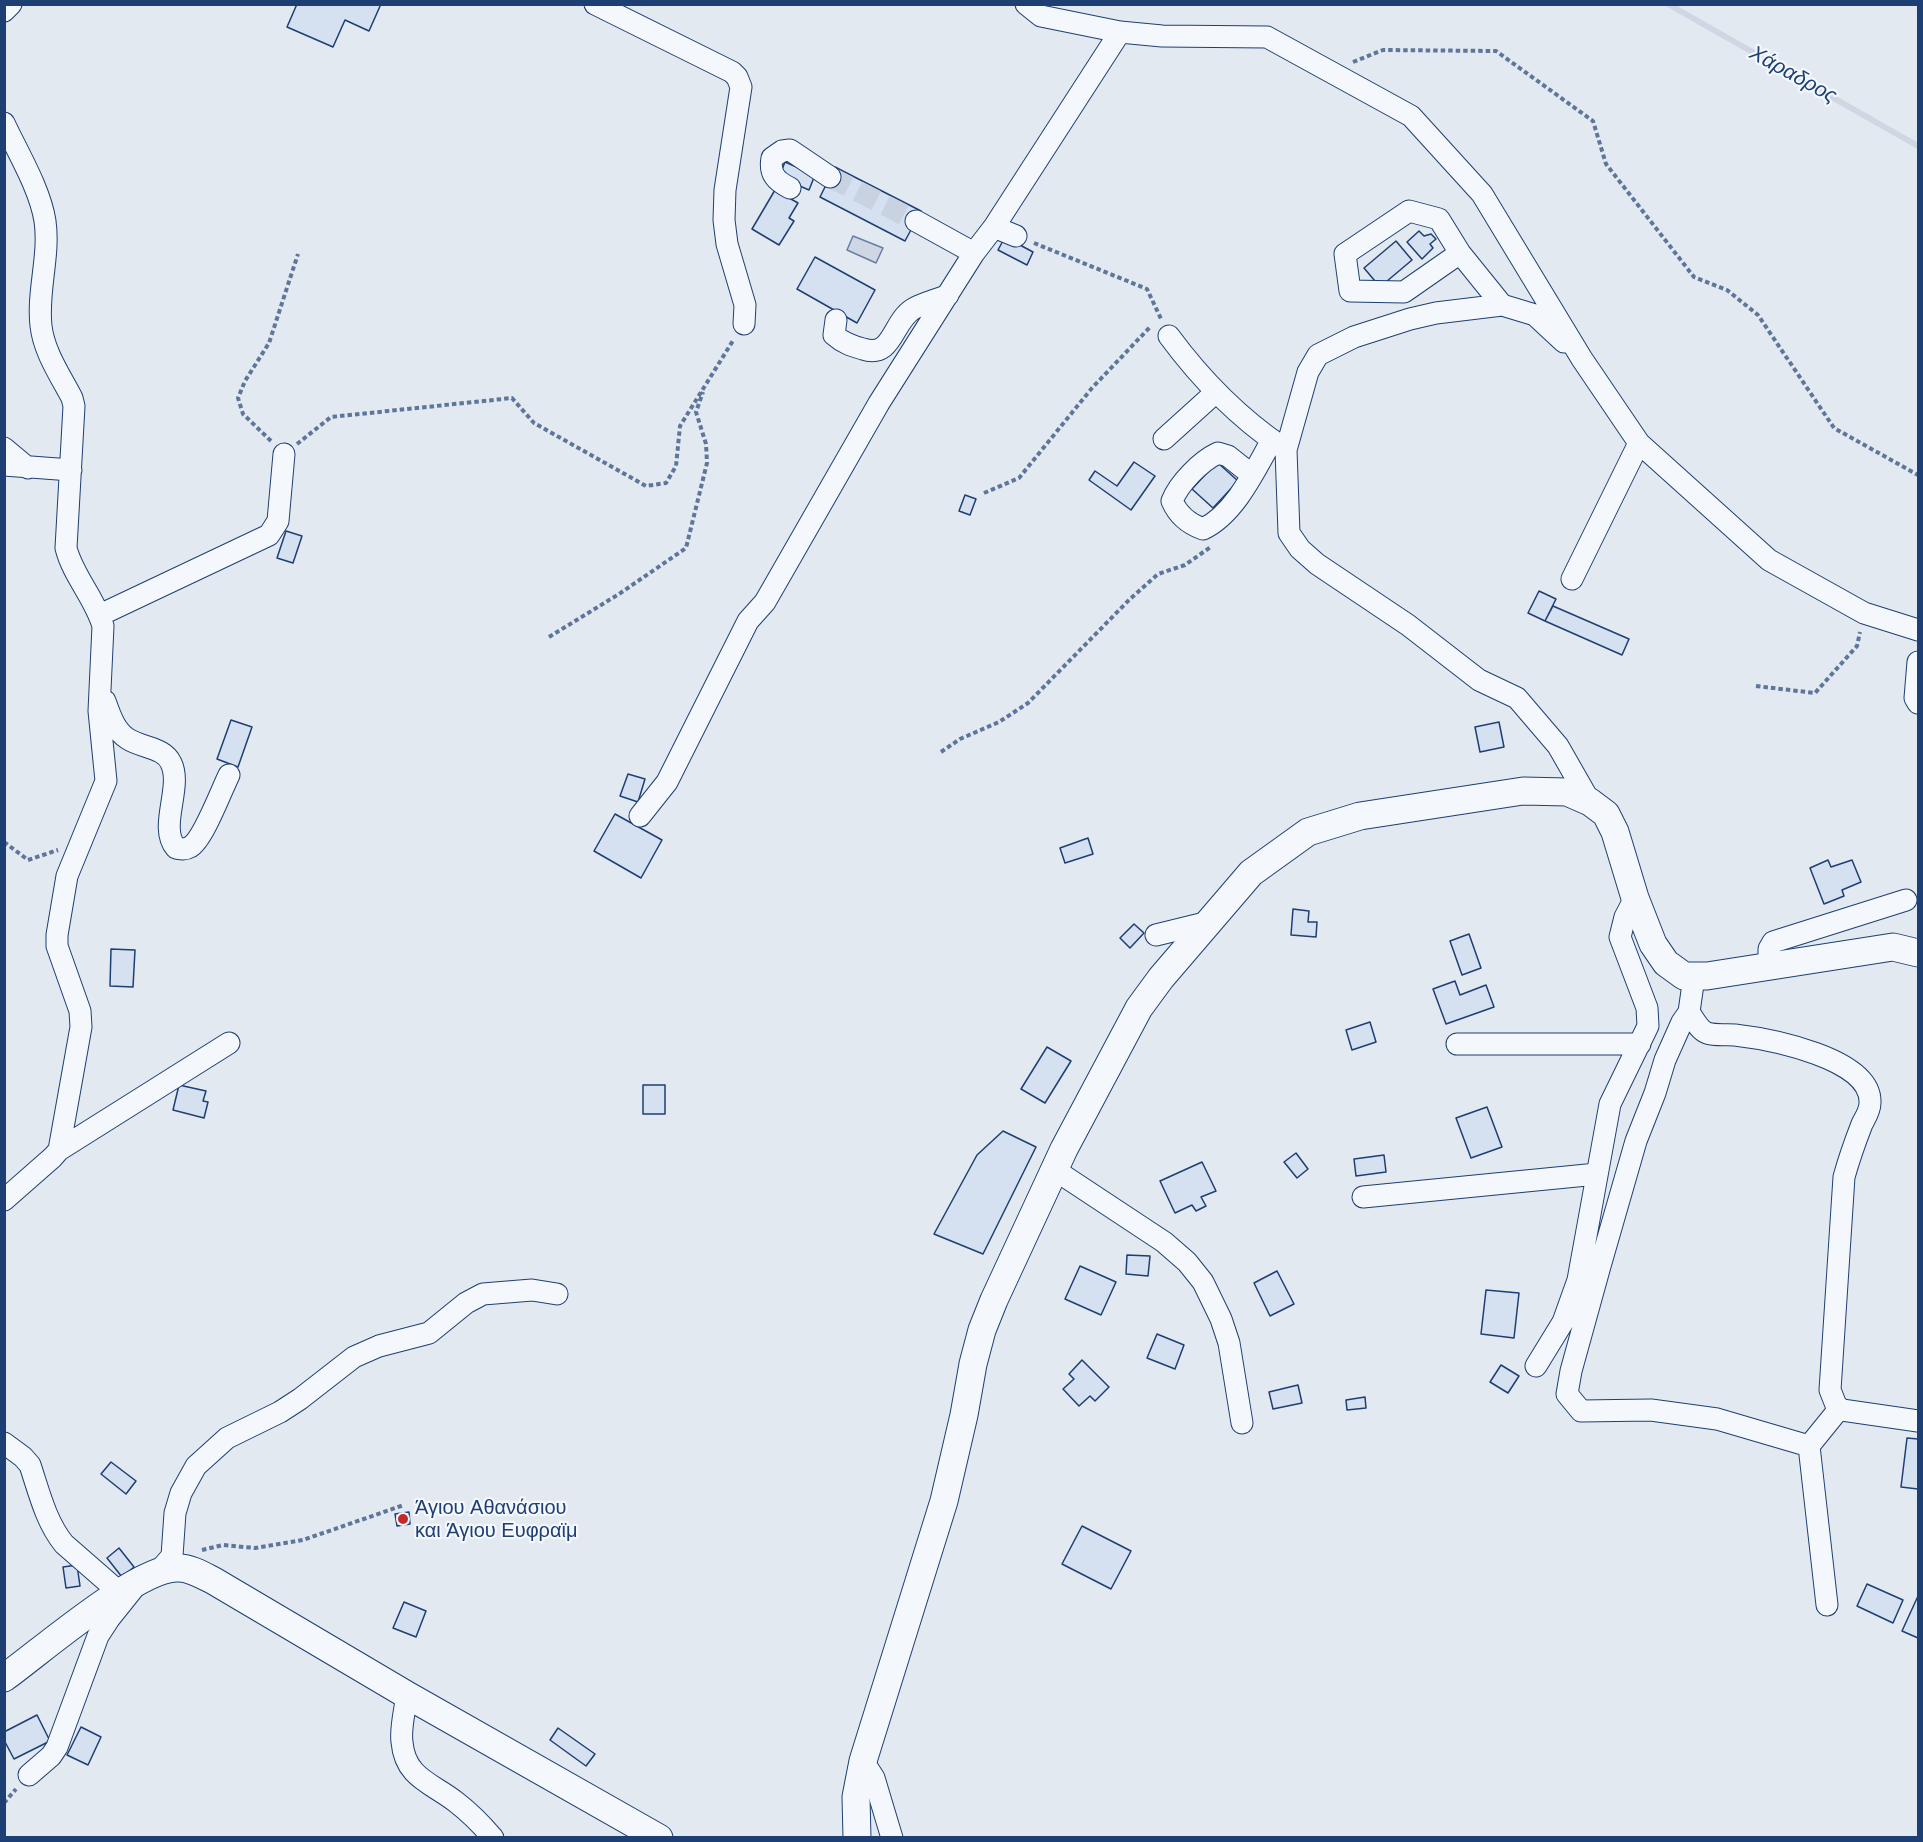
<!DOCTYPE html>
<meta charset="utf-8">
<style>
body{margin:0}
#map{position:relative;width:1923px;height:1842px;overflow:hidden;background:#f4f7fb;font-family:Arial,sans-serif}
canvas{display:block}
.frame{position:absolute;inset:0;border:6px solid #1d3f73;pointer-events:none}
</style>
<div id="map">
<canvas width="1923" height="1842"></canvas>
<div class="frame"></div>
</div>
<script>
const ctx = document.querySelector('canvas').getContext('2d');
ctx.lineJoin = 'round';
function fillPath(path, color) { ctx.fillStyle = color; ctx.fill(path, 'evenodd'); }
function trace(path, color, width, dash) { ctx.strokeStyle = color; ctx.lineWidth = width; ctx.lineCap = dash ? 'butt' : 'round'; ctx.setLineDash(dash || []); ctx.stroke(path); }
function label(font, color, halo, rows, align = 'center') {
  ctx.font = font + ' Arial,sans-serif'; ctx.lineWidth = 4.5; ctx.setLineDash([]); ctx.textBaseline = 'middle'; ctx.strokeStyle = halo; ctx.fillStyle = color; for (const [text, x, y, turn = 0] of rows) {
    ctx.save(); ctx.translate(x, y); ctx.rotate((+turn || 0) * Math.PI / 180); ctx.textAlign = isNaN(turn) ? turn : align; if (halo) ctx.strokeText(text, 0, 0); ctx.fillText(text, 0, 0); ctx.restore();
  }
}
const green = new Path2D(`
 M4,5h1914v1832h-1913z`);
const water = new Path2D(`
 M853,236l30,12 -7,15 -29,-13z`);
const stream = new Path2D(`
 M1668,4l250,142`);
const building = new Path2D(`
 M297,4h84l-12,27 -24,-11 -12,27 -46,-20z
 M785,162l30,13 -6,15 -30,-13z
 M835,167l86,44 -16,30 -85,-44z
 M775,190l23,13 -9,15 5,3 -15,24 -27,-16z
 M1419,231l5,5 7,-2 5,5 -6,5 3,4 -11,11 -15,-17z
 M1005,237l28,15 -6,13 -29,-15z
 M1396,241l16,19 -32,27 -16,-19z
 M815,257l60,33 -18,33 -60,-34z
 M1134,462l21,14 -24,34 -42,-30 6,-9 22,15z
 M1217,462l21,19 -25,27 -21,-19z
 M965,495l11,4 -6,16 -11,-4z
 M286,531l16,5 -9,27 -16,-5z
 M1539,591l17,8 -11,22 -17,-8z
 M1553,606l76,33 -7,16 -77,-34z
 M231,720l21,7 -14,40 -21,-8z
 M1499,722l5,25 -24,5 -5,-25z
 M628,774l17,5 -7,23 -18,-6z
 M615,814l47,26 -21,38 -47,-27z
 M1088,838l5,16 -28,9 -5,-15z
 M1828,860l3,7 21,-7 9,22 -19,8 2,6 -20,8 -14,-36z
 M1293,909l16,2 -1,11h9l-1,15 -25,-2z
 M1134,924l10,9 -14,15 -10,-10z
 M1469,934l12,34 -19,7 -12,-34z
 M111,949l24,1 -2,37 -23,-1z
 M1455,981l5,14 26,-10 8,22 -48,17 -13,-35z
 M1370,1022l6,20 -24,8 -6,-20z
 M1047,1047l24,14 -26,42 -24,-14z
 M179,1085l27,6 -3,10 5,1 -4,16 -31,-8z
 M643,1085h22v29h-22z
 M1487,1107l15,40 -31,11 -15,-40z
 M1003,1131l33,16 -53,107 -49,-20 43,-79z
 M1296,1153l12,16 -11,9 -13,-16z
 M1384,1155l2,17 -30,4 -2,-17z
 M1202,1162l14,29 -15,6 5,9 -10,5 -4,-6 -17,8 -15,-32z
 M1127,1255l23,1 -2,20 -22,-2z
 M1080,1266l36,16 -15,33 -36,-16z
 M1277,1271l17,33 -24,12 -16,-33z
 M1486,1290l33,3 -5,45 -33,-4z
 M1157,1334l27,11 -9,24 -28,-11z
 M1082,1360l27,27 -14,14 -5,-5 -11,10 -16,-17 11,-10 -5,-5z
 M1501,1365l18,11 -11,17 -18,-11z
 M1298,1385l4,18 -29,6 -4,-17z
 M1365,1397l1,11 -19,2 -1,-10z
 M1907,1438l11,1v50l-17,-2z
 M111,1462l25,19 -10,13 -25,-20z
 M409,1512l1,12 -13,2 -2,-12z
 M1082,1526l49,25 -20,38 -49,-25z
 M119,1548l15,19 -12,10 -15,-19z
 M77,1565l3,21 -14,2 -3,-21z
 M1867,1584l36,16 -10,23 -36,-17z
 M1918,1596v42l-16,-7z
 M404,1602l22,9 -10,26 -23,-9z
 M37,1715l13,26 -36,18 -10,-19v-8z
 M81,1727l20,10 -13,28 -21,-10z
 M558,1728l37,26 -9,12 -36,-26z`);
const minorTunnel = new Path2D(`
 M830,177l86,44`);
const path = new Path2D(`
 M1353,62l30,-12 113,1 97,70 13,43 88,113 33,13 31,25 76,113 84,47
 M1034,243l113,46 15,32
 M271,441l-28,-27 -5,-16 7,-17 24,-38 29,-89
 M297,444l34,-27 181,-19 22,25 112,63 20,-3 10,-17 4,-40 54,-87
 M984,493l35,-15 73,-90 59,-62
 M549,637l70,-43 67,-46 21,-85 -1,-19 -10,-32 7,-20
 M1756,686l59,7 42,-47 3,-14
 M941,752l19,-13 39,-17 29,-19 102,-104 28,-25 27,-9 27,-19
 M4,842l24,18 30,-10
 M202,1550l21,-5 32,3 48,-8 101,-35
 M4,1803l12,-14`);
const minor = new Path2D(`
 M595,4l137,68 5,5 4,10 -16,103 -1,30 3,24 18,61 -1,19
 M1026,4l15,12 79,16 42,4 105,1 144,79 71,78 100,165 57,84 130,117 95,53 54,17
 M4,11l7,-7
 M4,123c14,30 36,66 41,98 5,35 -8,70 -4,105 3,26 19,49 31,72l2,8 -8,142c7,28 29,50 37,78l-4,85 7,70 -39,95 -10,59v11l23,65 1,16 -22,123 -6,7 -49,43
 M790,188c-14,-7 -21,-14 -18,-30l10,-7 8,-1 40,27
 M916,221l58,32
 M1016,236l-22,-9 126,-195
 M1460,253l-56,39 -54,-1 -5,-37 64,-43 30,8 21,34 42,52
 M836,320l-2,15c9,8 18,11 29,14 30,10 29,-27 50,-40 10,-6 24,-9 35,-14
 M1169,336c31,42 69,81 113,111
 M1564,342l-29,-27 -33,-10 -66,8 -26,6 -56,18 -36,18 -10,17 -22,78 3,83 11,16 17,15 91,61 71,55 38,18 41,48 32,56
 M1164,439l52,-47
 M4,448l24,20
 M4,465l67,5
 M1252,475l-24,-19 -10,-3c-17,8 -39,30 -46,48 6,14 17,23 31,28 32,-15 52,-59 69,-89
 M1572,579l67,-136
 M100,615l169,-80 9,-14 6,-67
 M1918,662l-3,36 3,5
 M105,701c5,14 10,30 23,38 14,9 36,8 43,24 12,24 -13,64 5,85 5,1 9,2 14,-1 13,-7 31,-56 39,-72
 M640,816l27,-34 81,-161 17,-19 114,-199 95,-150 20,-26
 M1156,935l53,-13
 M1769,966v-17l4,-7 133,-42
 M1694,977l-5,35 -7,10 -17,38 -10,33 -19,48 -36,125 -29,105 -4,23 14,17 70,-1 66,9 92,27
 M1689,1012c5,7 10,18 18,21 9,3 19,1 28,2 34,4 137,23 135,68 0,8 -5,15 -8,21 -7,18 -13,35 -18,53l-14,213 6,15 6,5 76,11
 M1457,1044h183
 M59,1150l170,-107
 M1055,1170l109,72 23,20 16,20 18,37 8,24 13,80
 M1363,1197l234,-23
 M1536,1366l27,-44 15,-42 32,-176 38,-78 -1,-18 -27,-71 5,-20 10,-19
 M4,1443l19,14 7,8c9,27 16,57 34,79l55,48
 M159,1571l13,-15 3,-43 6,-20 15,-27 31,-28 53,-26 20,-13 54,-42 25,-11 50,-13 37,-30 17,-9 49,-4 25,4
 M1827,1605l-18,-159 30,-37
 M407,1695c-2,15 -7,33 -5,47 3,36 30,41 54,60 13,10 26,23 37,36
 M863,1761l11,17 18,60
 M29,1775l22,-19 6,-9 41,-111 11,-17 24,-30`);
const major = new Path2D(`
 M4,1678c35,-25 136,-113 175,-110 12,0 25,8 35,13l193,114 252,143
 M857,1838l-1,-41 7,-36 81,-260 20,-86 9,-51 9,-34 12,-30 70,-151 75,-141 22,-30 90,-105 57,-41 52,-16 163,-25 44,1 23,10 16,12 9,18 20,66 18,46 13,19 18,13h23l186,-29 25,6`);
const markers = [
 [403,1519,6,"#c62828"]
];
const poiNames = [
 ["Άγιου Αθανάσιου",415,1508],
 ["και Άγιου Ευφραϊμ",415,1531]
];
const waterNames = [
 ["Χάραδρος",1793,75,29]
];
fillPath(green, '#e3e9f0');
trace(green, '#687fa3', 1.5);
fillPath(water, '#cfd7e4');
trace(water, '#687fa3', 1.5);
trace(stream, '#cfd7e4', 6);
fillPath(building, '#d5e0f0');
trace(building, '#1d3f73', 1.5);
trace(minorTunnel, '#c9d2e0', 21, [21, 10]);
trace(minor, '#1d3f73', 23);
trace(major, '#1d3f73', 29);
trace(path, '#5e769c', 4, [4.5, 3]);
trace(minor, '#f4f7fb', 21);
trace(major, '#f4f7fb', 27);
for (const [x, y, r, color] of markers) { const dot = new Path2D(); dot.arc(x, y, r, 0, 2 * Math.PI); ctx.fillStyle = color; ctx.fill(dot); trace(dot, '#f4f7fb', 2); }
label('20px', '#1d3f73', '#f4f7fb', poiNames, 'left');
label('italic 21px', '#1d3f73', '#f4f7fb', waterNames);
</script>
